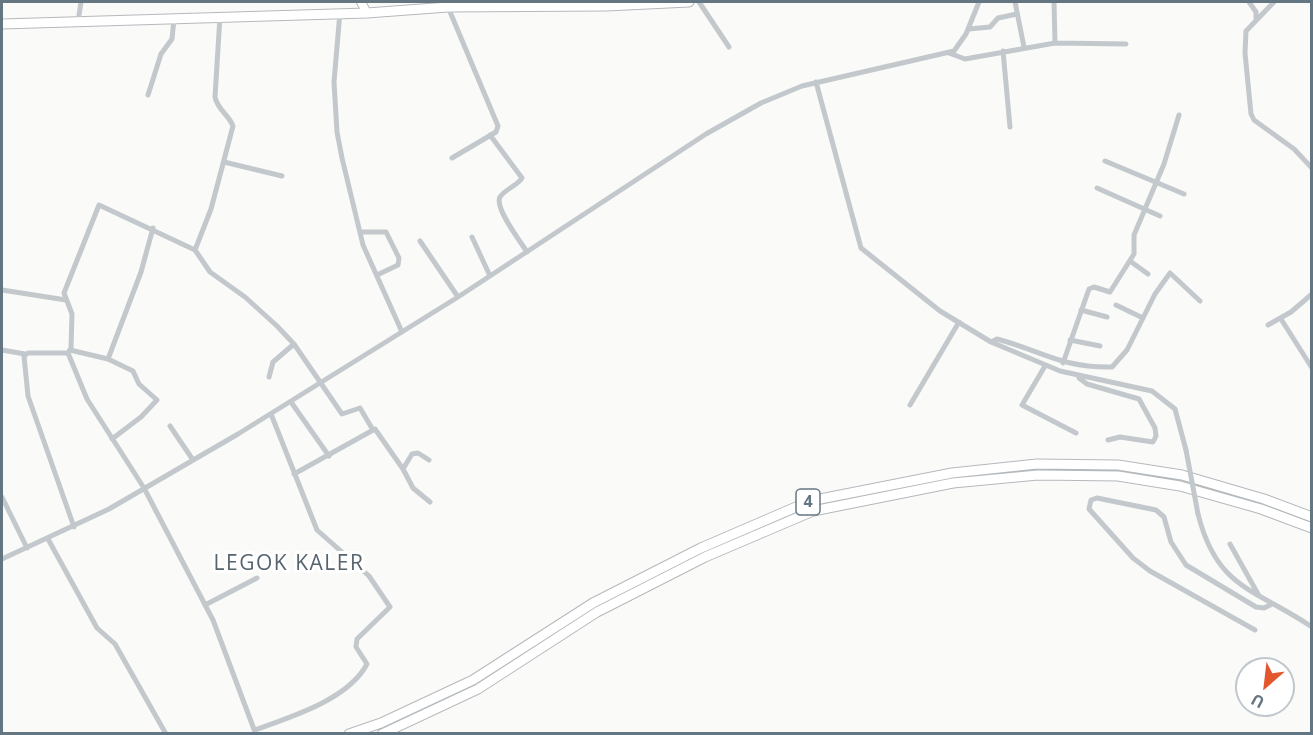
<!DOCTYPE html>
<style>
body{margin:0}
#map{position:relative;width:1313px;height:735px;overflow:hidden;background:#fafaf8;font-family:"Open Sans",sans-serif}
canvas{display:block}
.frame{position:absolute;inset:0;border:3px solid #657683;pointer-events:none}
.north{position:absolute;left:1235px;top:657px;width:60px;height:60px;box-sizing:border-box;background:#fff;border:2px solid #c1c8cd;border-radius:50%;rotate:208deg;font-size:16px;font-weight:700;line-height:24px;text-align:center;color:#657683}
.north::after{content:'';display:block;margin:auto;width:21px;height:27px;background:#e4572e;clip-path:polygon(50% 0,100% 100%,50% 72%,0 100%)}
</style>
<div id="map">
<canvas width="1313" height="735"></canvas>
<div class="frame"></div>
<div class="north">U</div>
</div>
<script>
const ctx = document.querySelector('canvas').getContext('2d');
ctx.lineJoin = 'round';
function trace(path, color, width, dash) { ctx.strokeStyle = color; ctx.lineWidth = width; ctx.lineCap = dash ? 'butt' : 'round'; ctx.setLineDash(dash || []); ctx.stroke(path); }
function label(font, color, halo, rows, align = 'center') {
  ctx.font = font + ' "Open Sans",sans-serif'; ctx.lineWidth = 6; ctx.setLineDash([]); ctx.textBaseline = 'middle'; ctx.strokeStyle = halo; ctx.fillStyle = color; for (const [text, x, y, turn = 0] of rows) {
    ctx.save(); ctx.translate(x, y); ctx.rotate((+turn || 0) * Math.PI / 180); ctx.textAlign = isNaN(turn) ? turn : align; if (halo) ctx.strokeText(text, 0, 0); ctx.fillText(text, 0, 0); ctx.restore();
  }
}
const street = new Path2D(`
 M699,2l30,45
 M1015,2l9,45
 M1054,2l1,41
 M1249,2l7,10v7
 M1274,2l-28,29 -1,22 6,61 3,6 40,29 18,19
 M448,7l50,119 -2,6 -44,26
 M340,12l-6,70 3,50 5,26 21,87 39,87
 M220,16l-5,81c2,12 14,18 18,29l-22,83 -16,41 15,22 35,25 32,29 17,18 48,70 18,-6 13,22
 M78,22l3,-20
 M969,29l21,-2 8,-9 19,-4
 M1003,51l7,76
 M949,53l16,6 90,-16 71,1
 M816,82l45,166 79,63 51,31 69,29 92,20 23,18 11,41
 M148,95l13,-41 11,-15 2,-20
 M490,135l32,43c-5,8 -17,11 -22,19 -6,11 21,45 27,55
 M1105,161l79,33
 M224,162l58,14
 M1097,188l63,28
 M360,232h26l13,26 -1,7 -21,10
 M472,237l18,39
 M420,241l38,56
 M1130,261l18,13
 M2,290l64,10
 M1116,305l27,13
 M1081,310l26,7
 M1281,319l31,49
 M1268,325l23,-13 21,-18
 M1070,340l30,6
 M991,342l6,-3c45,12 64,29 115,28l15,-17 28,-56 15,-21 30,28
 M2,350l23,4
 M70,350l38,9
 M68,353l19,46 57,89 69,132 42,112
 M1063,363l26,-74 5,-2 16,5 24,-38v-19l30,-71 15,-49
 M1045,366l-23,39 54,28
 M269,377l4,-15 21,-18
 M1079,378l8,6 52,15 16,29 1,8 -3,6 -33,-5 -12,3
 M291,402l38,54
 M910,405l49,-83
 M170,426l23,34
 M112,439l29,-22 16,-17 -18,-16 -6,-13 -25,-12 33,-87 12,-44
 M403,469l9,-15 6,-1 11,7
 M294,474l81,-45 28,40 10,19 17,14
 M2,497l25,51
 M1198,514c19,75 56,74 114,113
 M74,527l-46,-131 -4,-40 4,-3h40l3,-5 1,-34 -8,-21 35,-88 96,45
 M48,539l49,89 18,16 51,90
 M1230,544l28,50
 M2,559l107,-50 129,-75 220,-137 248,-163 55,-31 41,-17 152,-35 12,-17 13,-32
 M205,605l52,-27
 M1255,630l-105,-59 -17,-13 -44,-49 2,-9 6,-2 59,12 8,7 7,25 15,23 70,42 8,1 8,-4
 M255,730c35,-13 93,-30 112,-66l-11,-17 1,-8 33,-32 -21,-31 -52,-46 -46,-116`);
const secondary = new Path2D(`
 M361,2l6,11`);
const highway = new Path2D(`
 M2,24l365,-11 81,-6 158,-1 83,-4
 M349,734l32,-11 92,-43 120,-77 108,-55 109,-47 142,-28 85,-9 81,1 64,10 82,24 48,18
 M382,734l96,-45 119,-77 108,-55 108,-46 140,-28 85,-8 80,1 62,10 81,23 51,19`);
const streetBridge = new Path2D(`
 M1186,450l12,64`);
const shields = [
 [808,502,24]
];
const shieldNames = [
 ["4",808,502]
];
const quarterNames = [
 ["LEGOK KALER",289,564]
];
trace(secondary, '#b3babf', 10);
trace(highway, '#b4b9bd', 11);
trace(street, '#c3c8cc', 5);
trace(secondary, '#fff', 8);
trace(highway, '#fff', 9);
trace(streetBridge, '#c3c8cc', 5);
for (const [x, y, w] of shields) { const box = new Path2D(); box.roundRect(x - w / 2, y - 13, w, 26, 4.5); ctx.fillStyle = '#fff'; ctx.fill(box); trace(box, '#657683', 1.5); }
label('bold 16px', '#657683', null, shieldNames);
ctx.letterSpacing = '1.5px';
label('21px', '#57646e', '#fff', quarterNames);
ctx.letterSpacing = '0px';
</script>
